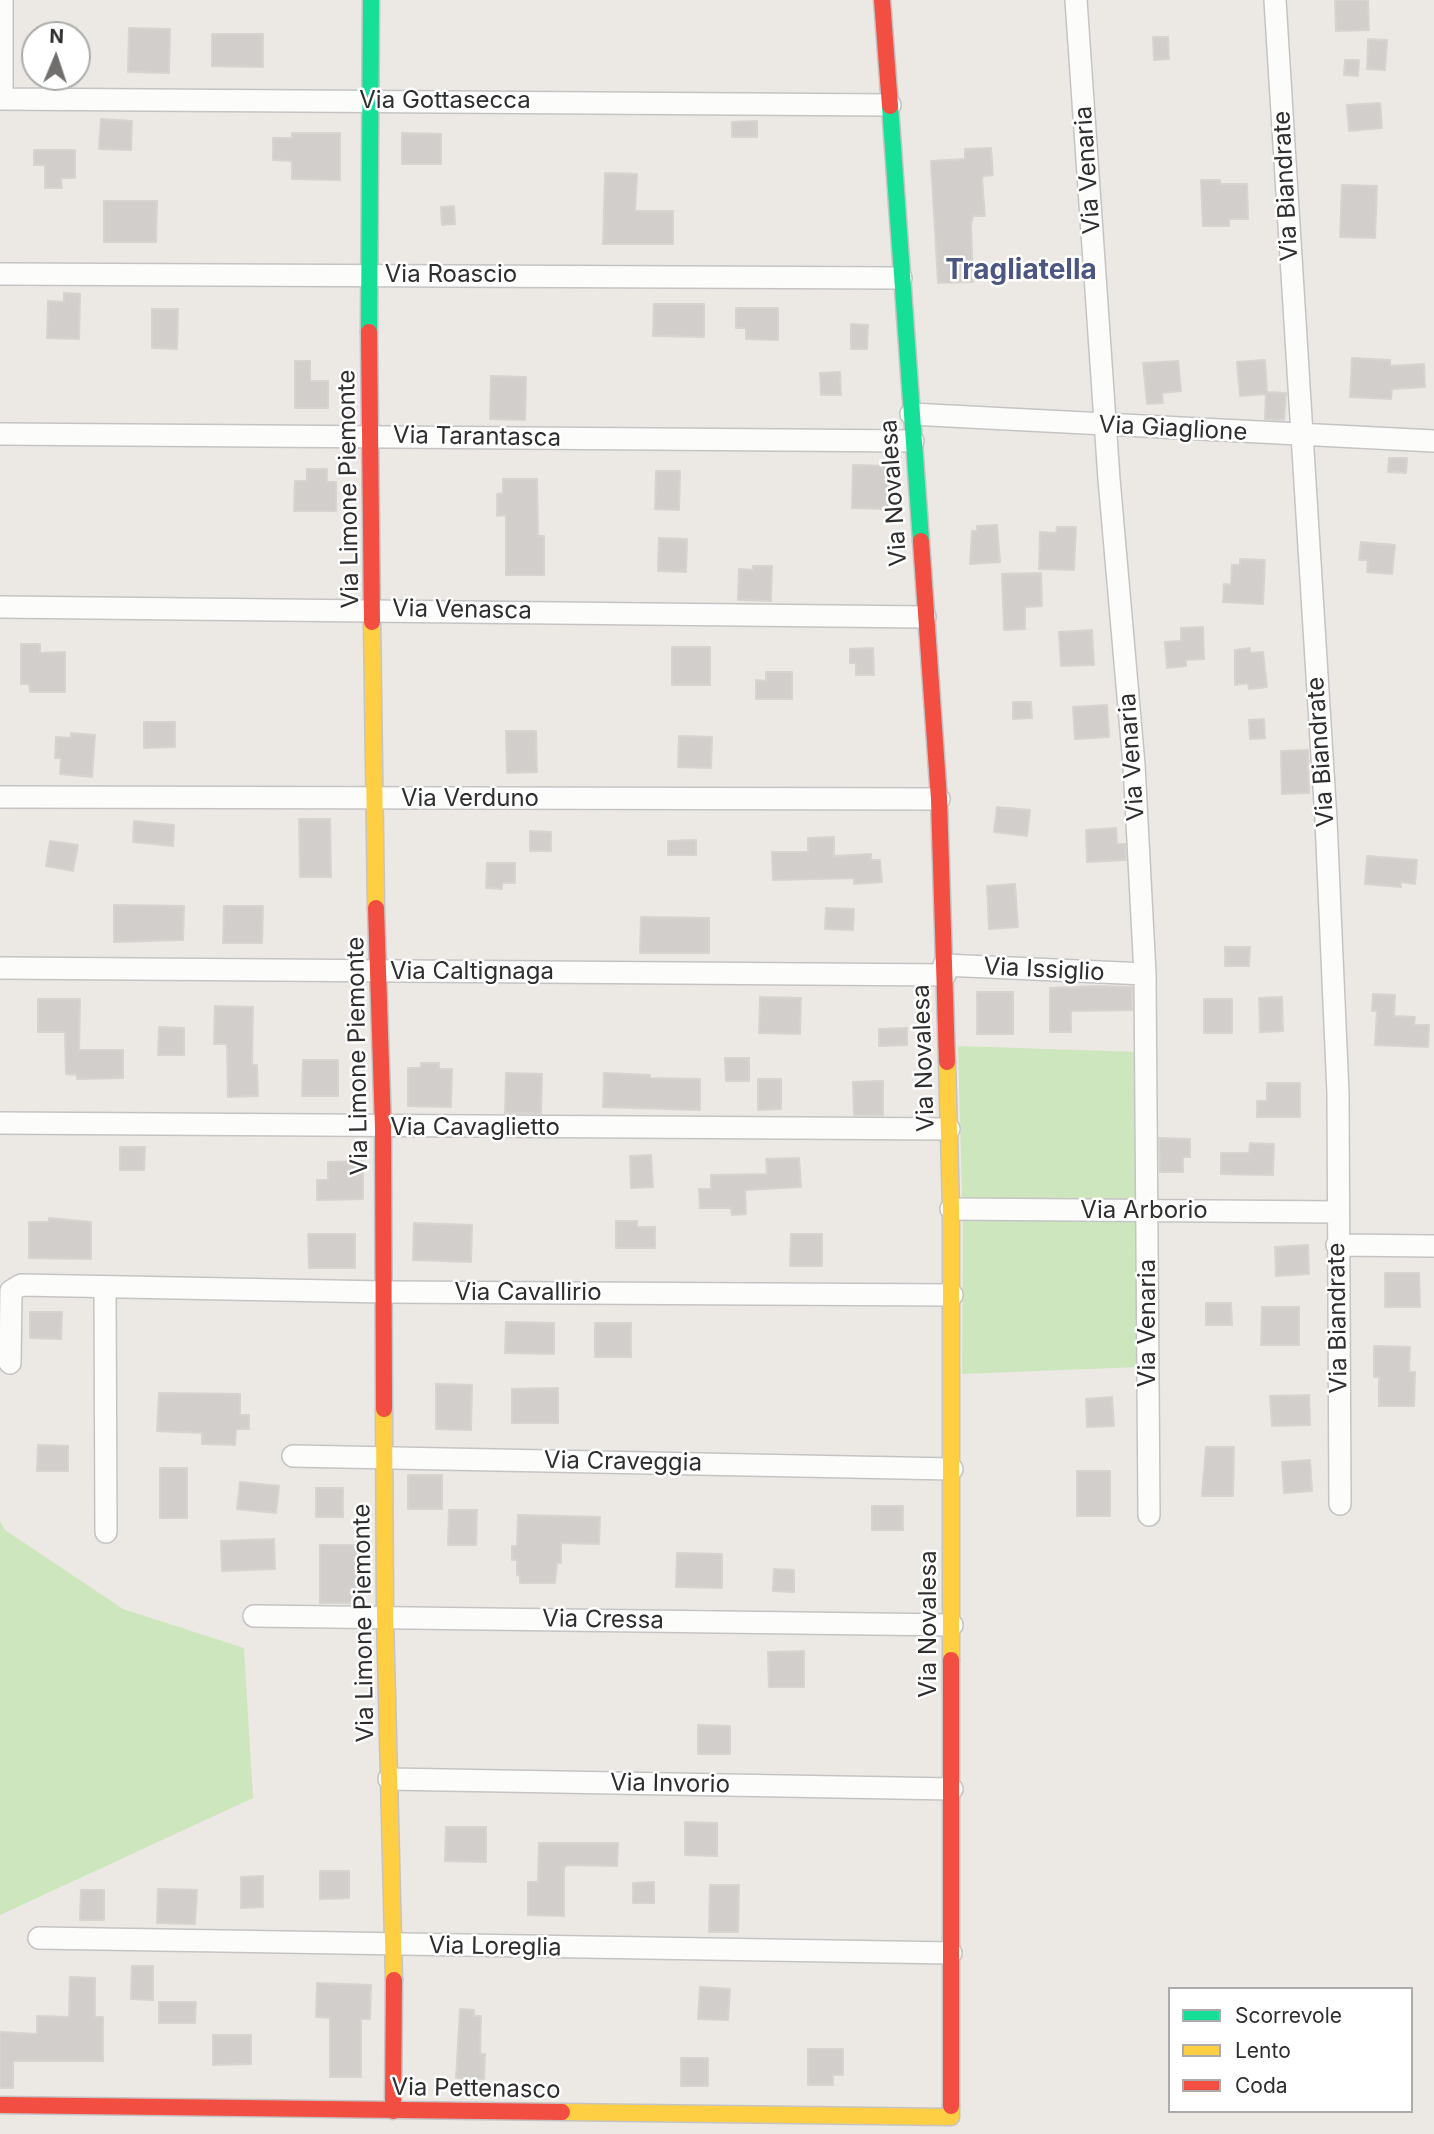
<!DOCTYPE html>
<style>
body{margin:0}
#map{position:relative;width:1434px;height:2134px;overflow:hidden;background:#ece8e4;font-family:Inter,sans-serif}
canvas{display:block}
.legend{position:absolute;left:1168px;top:1987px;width:245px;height:126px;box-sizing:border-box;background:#fff;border:2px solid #ababab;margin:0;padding:9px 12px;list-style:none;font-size:21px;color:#2e2e2e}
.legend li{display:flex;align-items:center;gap:14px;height:35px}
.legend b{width:35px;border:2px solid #ababab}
.north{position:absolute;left:21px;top:21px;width:70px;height:70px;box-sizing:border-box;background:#fff;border:2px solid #ababab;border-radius:50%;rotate:2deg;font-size:19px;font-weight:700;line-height:28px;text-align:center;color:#2e2e2e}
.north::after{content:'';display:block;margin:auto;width:24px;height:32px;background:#706f6e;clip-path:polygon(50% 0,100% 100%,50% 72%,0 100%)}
</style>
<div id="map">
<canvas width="1434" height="2134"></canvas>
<ul class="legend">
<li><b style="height:9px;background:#16e098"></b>Scorrevole</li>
<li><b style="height:9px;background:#ffcf43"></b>Lento</li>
<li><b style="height:9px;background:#f24e42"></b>Coda</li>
</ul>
<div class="north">N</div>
</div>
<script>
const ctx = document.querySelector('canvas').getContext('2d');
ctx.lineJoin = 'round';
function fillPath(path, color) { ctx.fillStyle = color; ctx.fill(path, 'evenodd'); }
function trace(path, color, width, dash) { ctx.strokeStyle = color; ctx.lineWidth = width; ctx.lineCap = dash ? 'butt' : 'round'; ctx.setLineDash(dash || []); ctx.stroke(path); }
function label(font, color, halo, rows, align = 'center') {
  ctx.font = font + ' Inter,sans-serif'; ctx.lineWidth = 5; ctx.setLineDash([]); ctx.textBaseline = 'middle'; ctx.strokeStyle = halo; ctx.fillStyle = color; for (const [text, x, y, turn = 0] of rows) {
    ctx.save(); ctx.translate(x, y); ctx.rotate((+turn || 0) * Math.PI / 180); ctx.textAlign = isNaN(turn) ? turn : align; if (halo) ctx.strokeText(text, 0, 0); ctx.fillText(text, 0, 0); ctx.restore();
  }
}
const green = new Path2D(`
 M958,1046l181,6 -2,151 -167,-3 -8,-3z
 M963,1216l176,5 -1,146 -176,7z
 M0,1521l5,9 118,79 121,39 9,150 -253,117z`);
const building = new Path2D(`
 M1335,0h33l1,30 -33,1z
 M129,28l41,1 -1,44 -41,-1z
 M212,34h51v33l-51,-1z
 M1153,37h15l1,22 -15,1z
 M1368,39l19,1 -2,30 -18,-1z
 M1345,60h14l-1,16 -14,-1z
 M1380,103l2,25 -33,3 -2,-26z
 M101,119l31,2 -1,29 -32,-1z
 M757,121v16h-25v-15z
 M292,133h48v47l-48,-1v-18l-19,-1v-22h19z
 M402,133l39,1v30h-39z
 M991,148l2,27 -10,1 -1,3 3,37h-12l-2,8 2,58 -35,1 -7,-122 34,-2v-10z
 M34,150h41v28h-14l1,10h-17v-23h-11z
 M605,173l32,1 -2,37h38v33h-70z
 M1201,180h19v4h27l1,35h-19v7h-26z
 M1342,185l35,1 -2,52 -35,-1z
 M104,201h53l-1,41h-52z
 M454,206l1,18 -13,1 -1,-18z
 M64,293l16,1 -1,45 -32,-1 1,-37 16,1z
 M654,304h50v33l-51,-1z
 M736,308h42v32l-32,-1v-11h-10z
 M152,309h26l-1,40 -25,-1z
 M851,324l17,1 -1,24h-16z
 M1352,358l38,2v6l34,-2 1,23 -33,2 -1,10 -41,-2z
 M1265,360l2,32 19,1 -2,27 -19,-1 1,-25 -26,2 -3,-34z
 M295,361h15v20h18v27h-33z
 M1178,361l3,30 -19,2 1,10 -16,1 -4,-41z
 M840,372l1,23h-20l-1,-22z
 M491,376l35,1 -1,43 -35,-1z
 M1389,458h18l-1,15 -18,-1z
 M853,465l37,1 -1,43 -37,-1z
 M307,469h20v13h9v29h-42l1,-30h12z
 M656,471h24l-1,39 -24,-1z
 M503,479h34l1,57h6v39h-38v-60l-9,1v-22l6,-1z
 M997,525l3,37 -30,2 2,-33h5v-5z
 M1057,527h19l-2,43 -35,-1 1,-37 16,1z
 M659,538l28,1 -1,33 -28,-1z
 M1361,542l34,3 -3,29 -25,-2 1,-12h-9z
 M1240,559l25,1 -2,44 -40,-2 1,-18 7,1 1,-20h8z
 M753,566h19l-1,35 -33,-1 1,-31 14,1z
 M1041,573l1,33 -17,1v22l-21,1 -2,-56z
 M1203,627l1,32 -18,1v6l-19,2 -2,-26 16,-1v-13z
 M1092,630l2,35 -33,1 -2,-34z
 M21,644h19v9l25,-1v40h-35l-1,-8h-8z
 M672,647h38v38h-38z
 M873,648l1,27h-18v-12h-6v-14z
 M1250,648v5l13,-1 4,35 -18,2 -1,-6 -13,2v-35z
 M766,672h26v27h-36v-19l10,1z
 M1013,702h18l1,16 -19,1z
 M1107,705l2,32 -34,2 -2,-32z
 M1264,719l1,19 -15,1 -1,-19z
 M144,722h31v25l-31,1z
 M506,731h30l1,41 -30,1z
 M71,733l24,2 -3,42 -32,-3 1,-16h-6l1,-21 15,1z
 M679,736l33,1 -1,31 -33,-1z
 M1308,750l1,43 -27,1 -1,-43z
 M997,807l33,3 -3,26 -33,-4z
 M299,819h31l1,58h-31z
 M134,821l40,4 -1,21 -40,-4z
 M1116,828l1,16h8l1,16 -39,2 -1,-32z
 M530,831l21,1v19h-21z
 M834,837v19l37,-2v6h9l2,22 -28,2v-6l-81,2 -1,-28h36v-14z
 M696,840v15h-28v-14z
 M50,841l28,4 -5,26 -27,-5z
 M1367,856l50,4 -2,24 -14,-2v5l-36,-3z
 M487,863h28v20h-13v6l-16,-1z
 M1015,884l3,43 -29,2 -2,-43z
 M114,905l70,1 -1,34 -69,2z
 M224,906h39l-1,37h-39z
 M826,908l28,1 -1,21 -28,-1z
 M641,917l68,1v35h-69z
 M1225,947h25l-1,19h-24z
 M1097,986l35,1v23l-61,1v21h-21v-44z
 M977,992h36v42h-36z
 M1373,994l22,1 -1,21 21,1 -1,8h15l-1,22 -53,-2 2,-34h-5z
 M760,997l41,1 -1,36 -41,-1z
 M1282,997l1,34 -23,1 -1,-34z
 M38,999h42l-1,51h44v28l-46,1v-4l-11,-1 -1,-42h-27z
 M1204,999h28v34h-28z
 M215,1006l38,1 -1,58h5l1,31 -30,1 -1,-53h-13z
 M159,1027l25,1v27h-26z
 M907,1028v17l-28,1v-17z
 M725,1058h24v23h-23z
 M303,1060h35v36h-36z
 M421,1063h18v6h13l-1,38 -43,-1v-38h13z
 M506,1073l36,1 -1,39h-36z
 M604,1073l46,2v3l50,1v31l-97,-3z
 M758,1079h23v30l-23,1z
 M883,1081v34h-29l-1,-33z
 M1267,1083h33v34h-43v-16h10z
 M1159,1138l31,1v18h-7v15h-23z
 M1250,1143l24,1 -1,31 -52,-1v-21h28z
 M120,1147h25l-1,23h-24z
 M651,1155l2,32 -22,1 -1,-32z
 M799,1158l2,29 -56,3 1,24 -14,1 -1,-7h-31l-1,-19h12v-14l56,-1 -1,-15z
 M363,1161v38l-46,1v-20h11v-18z
 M49,1218l42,4v37l-62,-1v-36h20z
 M616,1221h21v6h18v21h-39z
 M414,1223l58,2 -1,37 -58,-2z
 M308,1234h47v34h-46z
 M791,1234h31v32h-32z
 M1308,1245l1,29 -33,2 -1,-29z
 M1385,1273h34l1,34h-35z
 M1206,1303h25l1,22h-26z
 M1262,1307h37v38h-38z
 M30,1312h32l-1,27 -31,-1z
 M506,1322l48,1v31l-49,-1z
 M595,1323h36v34h-36z
 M1374,1346l36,1 -1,25h6l-1,34h-35v-29h-5z
 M436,1384l36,1 -1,45 -35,-1z
 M558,1388v35h-46v-34z
 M159,1393l81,1v21h9v14h-13l-1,16 -33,-1v-11l-45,-2z
 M1309,1395l1,30 -38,1 -2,-30z
 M1112,1397l2,29 -27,1 -1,-28z
 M38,1445l30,1v25h-31z
 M1206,1447h28l-1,49h-31z
 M1310,1460l2,31 -28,2 -2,-31z
 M160,1468h27v50h-27z
 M1077,1471h33v45h-33z
 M408,1475h34v34h-34z
 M240,1482l39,4 -3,27 -39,-4z
 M316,1488h27v29h-27z
 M872,1506h31v24h-31z
 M449,1510h28l-1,35h-28z
 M518,1515l82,2 -1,27 -38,-1v20h-4l-2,20h-35v-7l-3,-1v-15h-5v-14h5z
 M274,1539l1,30 -53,2 -1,-30z
 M320,1545h40l1,58h-41z
 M677,1553l45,1v34l-46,-1z
 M774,1569l20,1v22l-21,-1z
 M804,1651v36h-35l-1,-35z
 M698,1725l32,1v28h-32z
 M685,1822l32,1v33l-32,-1z
 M446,1827h40v35l-41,-1z
 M539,1843h79l-1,23 -50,-1 -3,3v48l-36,-1v-33h10z
 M320,1871h29v27l-29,1z
 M263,1876v31l-22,1v-31z
 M654,1882v21h-21v-20z
 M710,1885h29l-1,47h-29z
 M158,1889l39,1 -2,34 -38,-1z
 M81,1890h23v30h-24z
 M132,1966h21v34l-22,-1z
 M70,1977l25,1v39h8v44h-90v27h-13v-56l37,2v-18l32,1z
 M317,1983l54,2 -1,34h-9v58h-31v-59l-14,-1z
 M700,1987l30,2 -2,31 -30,-1z
 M159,2002h37l-1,21h-36z
 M460,2009l14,1v6h7l-1,38h5l-1,25 -28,-1z
 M213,2035h38v29l-38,1z
 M808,2049h35v26h-10v10h-25z
 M681,2058h27v28h-27z`);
const street = new Path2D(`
 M1076,0l33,479 25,286 11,209 4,541
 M1275,0l51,820 12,273 2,411
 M0,99l890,6
 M2,99v-99
 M0,274l901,4
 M911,414l523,27
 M0,434l913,7
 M0,607l925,10
 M0,797l939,2
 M944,965l201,9
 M0,968l945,7
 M0,1123l949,6
 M951,1209l387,3
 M1337,1245l97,1
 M105,1287l1,245
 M10,1363l1,-72 10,-6 363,7 568,3
 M293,1456l659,13
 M254,1616l698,9
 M389,1779l563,10
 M39,1938l912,15`);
const fast = new Path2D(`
 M890,106l31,435
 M369,332l2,-332`);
const slow = new Path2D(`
 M372,622l4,286
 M947,1062l4,147v451
 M384,1409l1,207 9,364
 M562,2112l389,5v-11`);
const jam = new Path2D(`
 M882,0l8,106
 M369,332l3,290
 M921,541l18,258 8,263
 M376,908l7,220 1,281
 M951,1660v446
 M0,2105l562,7
 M393,2111l1,-131`);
const streetNames = [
 ["Via Gottasecca",445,101],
 ["Via Venaria",1088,170,-94],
 ["Via Biandrate",1286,186,-93],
 ["Via Roascio",451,275],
 ["Via Giaglione",1173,429,3],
 ["Via Tarantasca",477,437,1],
 ["Via Limone Piemonte",349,489,-91],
 ["Via Novalesa",894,493,-94],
 ["Via Venasca",462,610,1],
 ["Via Biandrate",1321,752,-94],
 ["Via Venaria",1132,757,-94],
 ["Via Verduno",470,799],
 ["Via Issiglio",1044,970,3],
 ["Via Caltignaga",472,972],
 ["Via Limone Piemonte",358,1056,-91],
 ["Via Novalesa",924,1058,-92],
 ["Via Cavaglietto",475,1128],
 ["Via Arborio",1144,1211],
 ["Via Cavallirio",528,1293],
 ["Via Biandrate",1338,1318,-91],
 ["Via Venaria",1148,1323,-90],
 ["Via Craveggia",623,1462,1],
 ["Via Cressa",603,1620,1],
 ["Via Limone Piemonte",364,1623,-91],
 ["Via Novalesa",929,1624,-90],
 ["Via Invorio",670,1784,1],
 ["Via Loreglia",495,1947,1],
 ["Via Pettenasco",476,2089,1]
];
const quarterNames = [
 ["Tragliatella",1021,271]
];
fillPath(green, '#cee6be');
fillPath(building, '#d1cecb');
trace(building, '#d7d4d0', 2);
trace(street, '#c5c4c5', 24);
trace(fast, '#c5c4c5', 19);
trace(slow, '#c5c4c5', 19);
trace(jam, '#c5c4c5', 19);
trace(street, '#fcfcfb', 21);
trace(fast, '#16e098', 16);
trace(slow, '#ffcf43', 16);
trace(jam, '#f24e42', 16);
label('24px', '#2e2e2e', '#fff', streetNames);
label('bold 28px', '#4d5680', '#fff', quarterNames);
</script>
